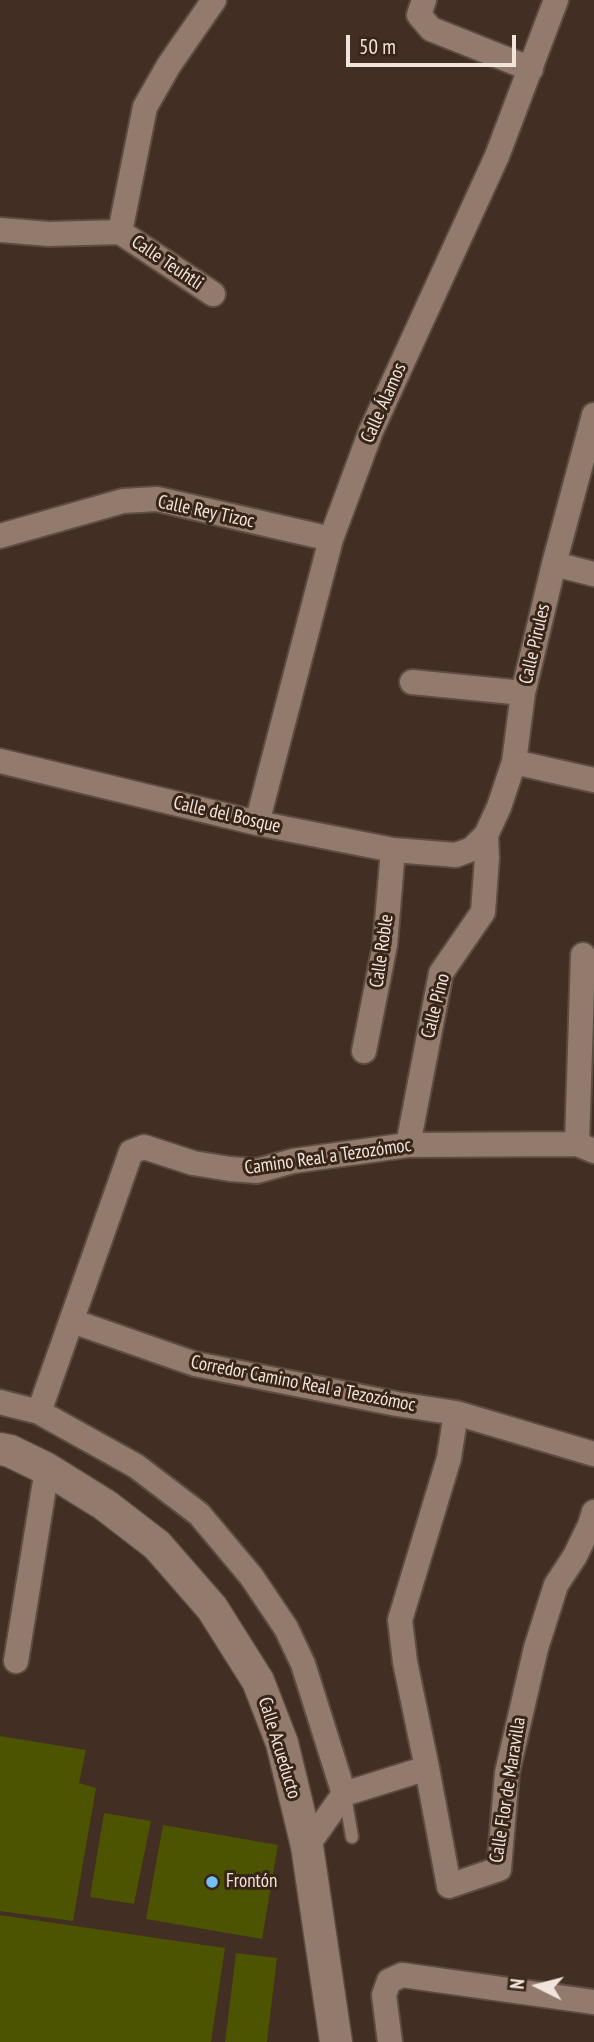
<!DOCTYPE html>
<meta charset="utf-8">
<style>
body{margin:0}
#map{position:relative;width:594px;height:2042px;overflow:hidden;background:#422e22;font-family:"PT Sans Narrow",sans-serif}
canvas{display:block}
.north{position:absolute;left:503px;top:1951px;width:70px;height:70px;-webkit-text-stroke:5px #382518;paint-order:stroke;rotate:276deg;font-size:19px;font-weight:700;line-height:28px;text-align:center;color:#f1e4dc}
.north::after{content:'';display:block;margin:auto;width:24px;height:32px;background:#f1e4dc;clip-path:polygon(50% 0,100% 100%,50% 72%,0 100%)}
.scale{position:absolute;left:346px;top:35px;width:170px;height:32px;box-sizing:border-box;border:4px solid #f1e4dc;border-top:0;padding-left:9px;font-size:21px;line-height:24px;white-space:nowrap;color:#f1e4dc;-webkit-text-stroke:5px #382518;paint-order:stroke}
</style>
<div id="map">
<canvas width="594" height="2042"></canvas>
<div class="north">N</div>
<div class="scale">50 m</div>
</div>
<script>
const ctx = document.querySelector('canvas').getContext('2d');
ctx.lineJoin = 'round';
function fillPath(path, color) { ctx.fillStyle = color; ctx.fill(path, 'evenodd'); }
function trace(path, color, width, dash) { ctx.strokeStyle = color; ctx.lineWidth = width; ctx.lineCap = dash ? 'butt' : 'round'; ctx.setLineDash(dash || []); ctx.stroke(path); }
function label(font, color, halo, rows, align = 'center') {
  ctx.font = font + ' "PT Sans Narrow",sans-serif'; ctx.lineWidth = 6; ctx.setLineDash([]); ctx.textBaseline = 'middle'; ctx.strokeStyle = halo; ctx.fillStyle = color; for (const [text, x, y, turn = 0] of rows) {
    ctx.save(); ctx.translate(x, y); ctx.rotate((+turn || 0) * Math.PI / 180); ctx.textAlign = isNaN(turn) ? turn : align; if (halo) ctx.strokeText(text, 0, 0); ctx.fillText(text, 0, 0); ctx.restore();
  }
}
const green = new Path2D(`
 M0,1736l86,14 -7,33 17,5 -23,133 -73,-10z
 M104,1813l47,8 -17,83 -44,-7z
 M163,1825l115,20 -16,94 -116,-20z
 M0,1915l225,33 -14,94h-211z
 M236,1953l41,5 -10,84h-42z`);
const service = new Path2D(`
 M345,1796l7,41`);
const minor = new Path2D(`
 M424,0l-5,15 12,14 100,40
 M0,230l49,4 71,-2
 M120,232l25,-125 24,-42 45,-65
 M120,232l93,62
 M0,536l123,-35 34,-2 174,40
 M554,564l40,10
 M412,682l111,11
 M0,761l257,62 136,27 63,5 16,-6 14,-14 13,-28 15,-45 9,-69 31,-129 40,-149
 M514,762l80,18
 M257,823l74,-284 40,-108 126,-275 59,-156
 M364,1051l21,-106 8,-95
 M577,1144l6,-189
 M408,1145l33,-172 42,-61 4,-54 -1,-23
 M72,1321l123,43 202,40 59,9 138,41
 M0,1402l39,10 97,54 63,48 52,62 35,52 17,36 41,130
 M39,1412l92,-260 13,-5 49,16 37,6 27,2 36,-10 115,-16 169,-1 17,7
 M16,1661l31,-192
 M427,1768l22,118 50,-17 8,-96 29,-125 20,-63 19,-29 15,-31 4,-13
 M344,1794l83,-26 -22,-106 -5,-42 49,-162 7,-45
 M307,1846l37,-52
 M390,2042l-6,-47 5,-14 13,-6 192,27`);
const tertiary = new Path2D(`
 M0,1449l10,2 37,18 58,36 52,40 55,63 46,73 24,62 25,103 29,196`);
const markers = [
 [212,1882,7,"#77bff7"]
];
const streetNames = [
 ["Calle Teuhtli",167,263,34],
 ["Calle Álamos",384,403,-66],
 ["Calle Rey Tizoc",206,512,12],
 ["Calle Pirules",535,644,-77],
 ["Calle del Bosque",227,815,13],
 ["Calle Roble",382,951,-82],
 ["Calle Pino",436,1006,-76],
 ["Camino Real a Tezozómoc",328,1157,-8],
 ["Corredor Camino Real a Tezozómoc",303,1384,11],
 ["Calle Acueducto",279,1748,73],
 ["Calle Flor de Maravilla",508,1790,-81]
];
const poiNames = [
 ["Frontón",226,1882]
];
fillPath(green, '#4c5301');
trace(service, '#5c4c41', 16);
trace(minor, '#5c4c41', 28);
trace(tertiary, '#5c4c41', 35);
trace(service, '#927b6d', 12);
trace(minor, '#927b6d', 24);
trace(tertiary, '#927b6d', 32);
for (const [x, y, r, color] of markers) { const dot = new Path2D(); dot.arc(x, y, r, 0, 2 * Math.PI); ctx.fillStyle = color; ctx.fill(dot); trace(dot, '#382518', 2.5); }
label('19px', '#f1e4dc', '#382518', streetNames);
label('19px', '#f1e4dc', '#382518', poiNames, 'left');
</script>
